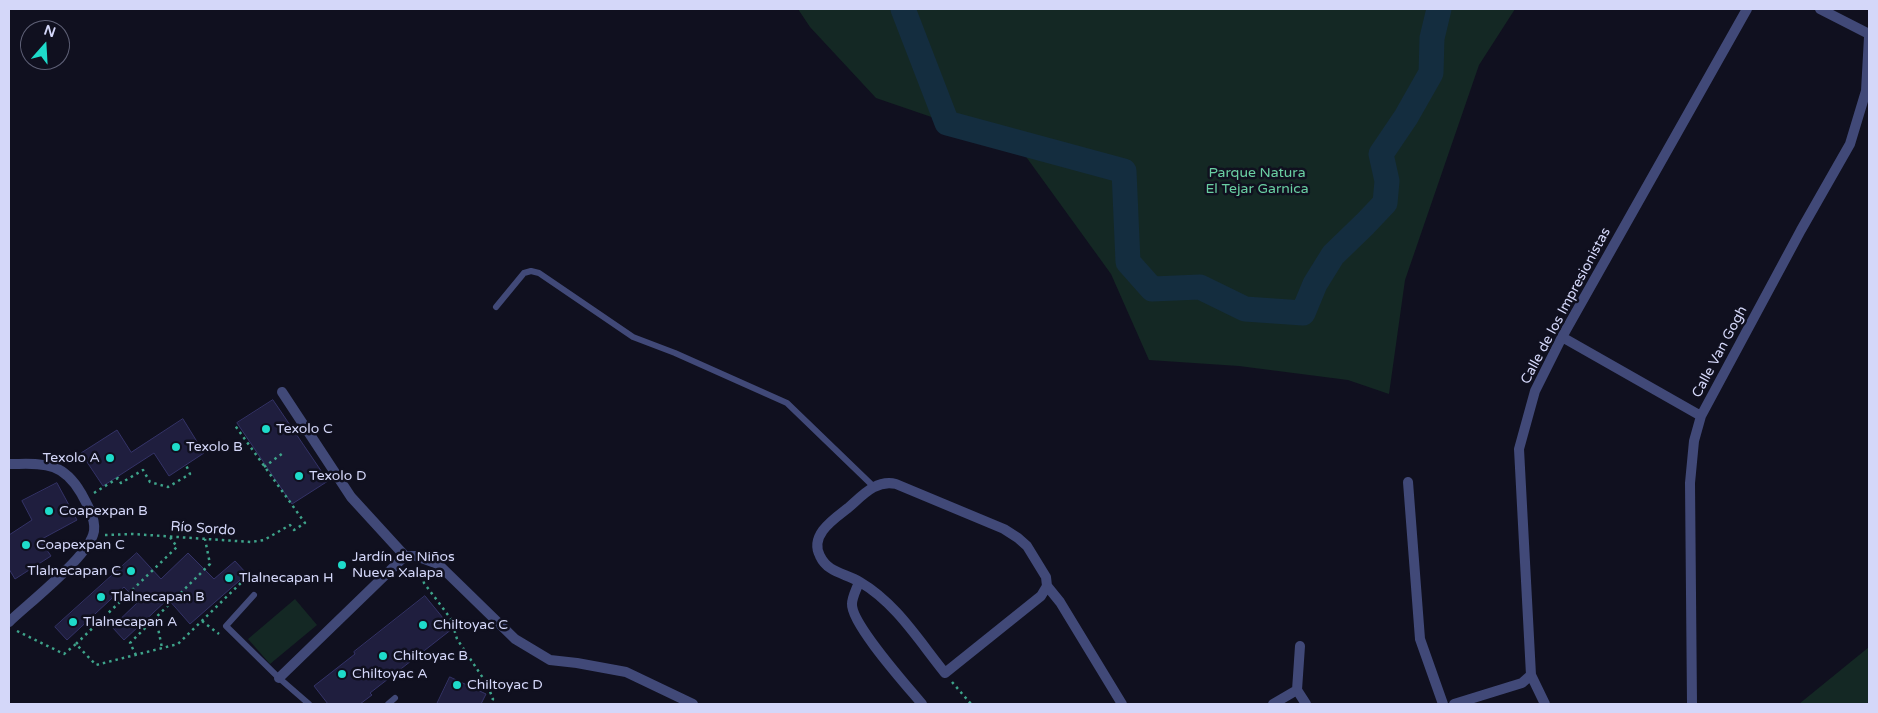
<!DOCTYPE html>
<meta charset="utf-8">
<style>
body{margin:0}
#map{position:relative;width:1878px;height:713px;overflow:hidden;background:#10101f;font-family:"Varela Round",sans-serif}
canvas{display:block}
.frame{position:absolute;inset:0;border:10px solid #d4d7f9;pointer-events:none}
.north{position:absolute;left:20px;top:20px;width:50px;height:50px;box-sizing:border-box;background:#10101f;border:1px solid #5e6076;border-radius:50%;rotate:19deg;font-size:14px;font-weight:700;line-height:20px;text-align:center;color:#d4d7f9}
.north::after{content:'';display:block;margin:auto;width:18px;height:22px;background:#1edbca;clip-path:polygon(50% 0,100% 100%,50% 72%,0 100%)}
</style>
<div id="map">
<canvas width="1878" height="713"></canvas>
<div class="frame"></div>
<div class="north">N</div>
</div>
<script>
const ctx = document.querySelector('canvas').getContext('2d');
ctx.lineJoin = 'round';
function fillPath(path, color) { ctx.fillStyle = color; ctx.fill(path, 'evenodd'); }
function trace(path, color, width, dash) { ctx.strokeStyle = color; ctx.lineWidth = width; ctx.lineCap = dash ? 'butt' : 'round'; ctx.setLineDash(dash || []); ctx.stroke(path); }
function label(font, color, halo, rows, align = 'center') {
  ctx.font = font + ' "Varela Round",sans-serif'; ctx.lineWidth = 5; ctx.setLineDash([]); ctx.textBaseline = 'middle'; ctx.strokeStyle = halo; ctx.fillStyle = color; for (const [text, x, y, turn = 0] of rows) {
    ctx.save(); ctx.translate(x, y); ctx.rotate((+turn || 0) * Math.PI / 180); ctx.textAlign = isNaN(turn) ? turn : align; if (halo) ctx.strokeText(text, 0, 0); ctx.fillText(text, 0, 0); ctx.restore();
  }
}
const green = new Path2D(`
 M798,9h717l-36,56 -74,215 -16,114 -41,-14 -109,-14 -90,-6 -38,-86 -92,-127 -143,-49 -66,-71z
 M295,599l22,26 -47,39 -22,-25z
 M1869,647v57h-70z`);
const river = new Path2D(`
 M903,9l44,114 177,48 4,91 24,27 48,-2 45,22 58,4 12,-29 18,-29 32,-31 20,-21 2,-22 -6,-27 25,-37 25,-44 1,-35 7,-29`);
const building = new Path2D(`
 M273,400l55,81 -36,23 -55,-81z
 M183,419l21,34 -35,23 -15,-23 -51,33 -22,-33 36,-23 14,22z
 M57,483l20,37 -37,20 11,16 -36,23 -6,-10v-34l23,-15 -10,-19z
 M137,553l24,26 27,-26 26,26 21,-18 12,13 -57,50 -22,-25 -44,41 -12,-13 26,-25 -14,-15 -57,53 -12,-13z
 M425,596l27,33 -82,64 2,2 -12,9h-32l-14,-18 41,-32 -1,-2z
 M450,677l36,17 -5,10h-44z`);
const path = new Path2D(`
 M264,467l19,-14
 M94,493l24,-15 3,5 22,-13 7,12 18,5 22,-13 -4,-9
 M105,535l28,-1 118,8 13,-2 26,-15 4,5 11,-7 -71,-99
 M420,569l4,14 27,36 6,20 30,45 6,15 -2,5
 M156,618l6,30
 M202,621l17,13
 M17,631l47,23 12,-10 20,21 82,-21 66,-64
 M76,644l101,-97 -7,-10
 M136,655l-6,-12 80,-79 -5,-25
 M952,682l19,22`);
const service = new Path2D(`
 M496,307l28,-34 7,-2 8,2 94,64 42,16 112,50 86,83
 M254,595l-28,31 53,52 30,26
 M388,704l7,-6`);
const minor = new Path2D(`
 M1820,9l49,25
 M1562,337l139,79
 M282,392l69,105 54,59h11l22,8 77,75 35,21 27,3 49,9 67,32
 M9,464c33,0 53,-4 72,29 6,11 17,29 12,42 -8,24 -64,68 -84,87
 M1408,482l12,157 23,65
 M859,582c-2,6 -7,15 -7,22 -1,20 56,83 70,100
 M1047,586l-6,10 -96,77c-26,-32 -49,-70 -85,-91 -15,-9 -32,-9 -40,-26 -11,-21 14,-37 28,-48 14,-12 28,-29 48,-24l108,45 14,9 9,8 19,31 1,9 13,16 62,102
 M279,678l126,-122
 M1297,690l3,-44
 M1297,690l9,14
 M1273,704l24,-14
 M1454,704l68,-21 9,-8
 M1545,704l-14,-29 -12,-226 16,-58 27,-54 185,-328
 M1692,704l-2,-221 4,-42 7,-25 100,-186 49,-86 16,-53 3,-54`);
const markers = [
 [266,429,5,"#1edbca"],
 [176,447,5,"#1edbca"],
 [110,458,5,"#1edbca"],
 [299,476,5,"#1edbca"],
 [49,511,5,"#1edbca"],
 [26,545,5,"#1edbca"],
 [342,565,5,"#1edbca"],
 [131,571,5,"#1edbca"],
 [229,578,5,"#1edbca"],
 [101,597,5,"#1edbca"],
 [73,622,5,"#1edbca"],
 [423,625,5,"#1edbca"],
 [383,656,5,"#1edbca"],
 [342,674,5,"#1edbca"],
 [457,685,5,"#1edbca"]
];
const parkNames = [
 ["Parque Natura",1257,173],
 ["El Tejar Garnica",1257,189]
];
const streetNames = [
 ["Calle de los Impresionistas",1566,306,-62],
 ["Calle Van Gogh",1720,352,-62],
 ["Río Sordo",203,529,4]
];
const poiNames = [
 ["Texolo C",276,429],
 ["Texolo B",186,447],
 ["Texolo A",100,458,"right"],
 ["Texolo D",309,476],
 ["Coapexpan B",59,511],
 ["Coapexpan C",36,545],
 ["Jardín de Niños",352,557],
 ["Nueva Xalapa",352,573],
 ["Tlalnecapan C",121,571,"right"],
 ["Tlalnecapan H",239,578],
 ["Tlalnecapan B",111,597],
 ["Tlalnecapan A",83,622],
 ["Chiltoyac C",433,625],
 ["Chiltoyac B",393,656],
 ["Chiltoyac A",352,674],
 ["Chiltoyac D",467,685]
];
fillPath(green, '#142824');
trace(river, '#142d3f', 25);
fillPath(building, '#1f1e3e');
trace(building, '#343367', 1);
trace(path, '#3ea38a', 2.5, [2.5, 4]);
trace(service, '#414978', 6);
trace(minor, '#414978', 10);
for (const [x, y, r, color] of markers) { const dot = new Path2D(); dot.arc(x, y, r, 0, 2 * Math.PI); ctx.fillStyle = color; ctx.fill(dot); trace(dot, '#10101f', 2); }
label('14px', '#6acfa3', '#10101f', parkNames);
label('14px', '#d4d7f9', '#10101f', streetNames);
label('14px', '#d4d7f9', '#10101f', poiNames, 'left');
</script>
